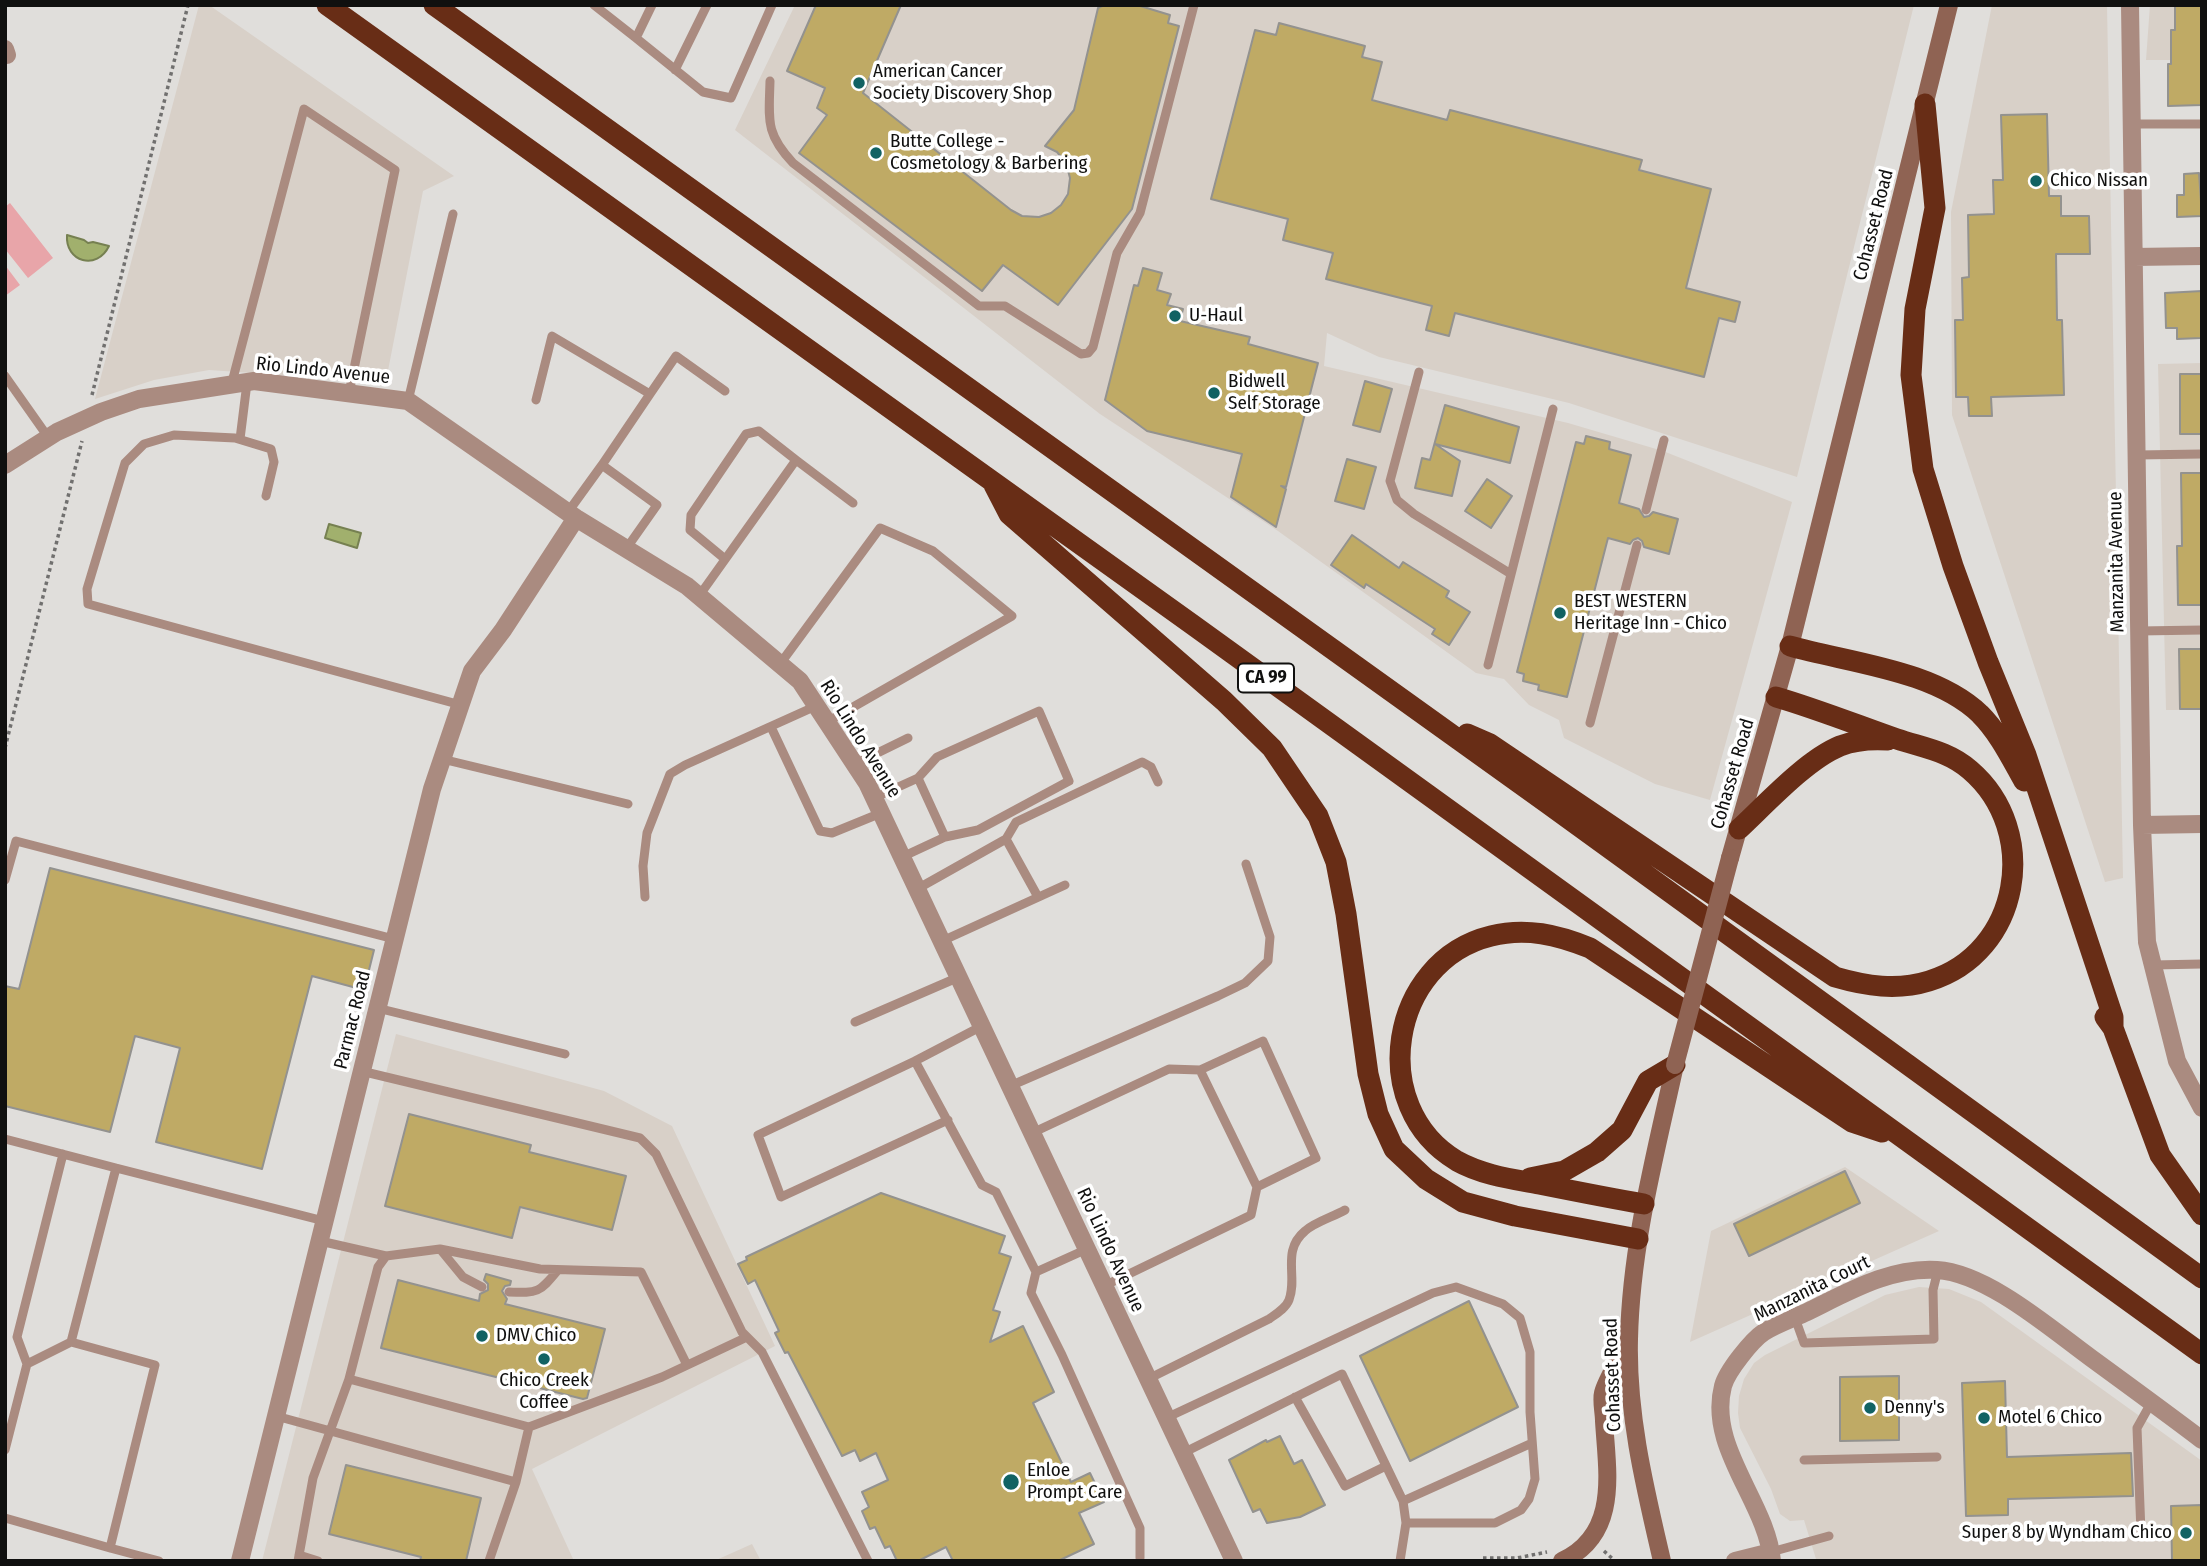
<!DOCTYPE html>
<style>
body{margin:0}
#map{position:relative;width:2207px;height:1566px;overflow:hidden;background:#e0dedb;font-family:"Fira Sans Condensed",sans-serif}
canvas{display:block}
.frame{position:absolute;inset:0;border:7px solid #10100f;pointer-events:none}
</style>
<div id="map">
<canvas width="2207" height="1566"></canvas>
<div class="frame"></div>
</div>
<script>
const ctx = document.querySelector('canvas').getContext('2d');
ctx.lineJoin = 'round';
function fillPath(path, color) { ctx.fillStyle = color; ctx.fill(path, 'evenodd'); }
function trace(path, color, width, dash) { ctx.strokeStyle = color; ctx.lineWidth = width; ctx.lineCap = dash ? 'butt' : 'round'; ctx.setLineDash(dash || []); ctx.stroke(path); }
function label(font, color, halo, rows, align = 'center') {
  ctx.font = font + ' "Fira Sans Condensed",sans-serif'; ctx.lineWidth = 7; ctx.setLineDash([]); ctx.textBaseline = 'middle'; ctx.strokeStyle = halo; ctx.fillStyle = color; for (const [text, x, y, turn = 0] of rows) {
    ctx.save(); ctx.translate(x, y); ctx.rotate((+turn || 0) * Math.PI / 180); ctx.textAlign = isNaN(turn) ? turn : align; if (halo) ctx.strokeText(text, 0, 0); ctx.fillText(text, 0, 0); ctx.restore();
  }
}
const built = new Path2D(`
 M199,5h10l245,171 -31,15 -38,195 -45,-7 -131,-9 -55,10 -59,19z
 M795,5h1119l-117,472 -228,-74 -190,-46 -52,-24 -3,33 244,57 95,28 129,51 -82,298 -55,-16 -91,-46 -5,-18 -30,-15 -25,-26 -28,-6 -198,-142 -178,-117 -365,-284z
 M1992,5h115l16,873 -18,4 -153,-467 -1,-203z
 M2150,5h52v55h-56z
 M2202,363v347h-36l-8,-346z
 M396,1034l208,57 68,35 103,220 -243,123 42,92h-312z
 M1845,1167l94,64 -249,111 21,-111z
 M1919,1287l30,2 32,13 221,159v100h-389l3,-2 -12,-39 -14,1 -10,-7 -9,-25 -31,-61 -2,-15 1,-17 5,-17 10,-16 11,-8 120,-60z
 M752,1544l9,17h-47z`);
const green = new Path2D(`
 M10,203l43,55 -25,20 -23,-29v-42z
 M5,265l15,20 -15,11z`);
const water = new Path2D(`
 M67,235l17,5 4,3 5,-1 16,4c-12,25 -44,16 -42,-11z
 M329,524l32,9 -4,15 -32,-10z`);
const building = new Path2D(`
 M816,5h85l-38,88 148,117 11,6 17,1 12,-4 10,-8 7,-11 2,-16 -4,-15 -9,-11 -12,-6 29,-36 24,-102 6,-3h33l33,10 -2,8 11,3 -47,183 -74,96 -55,-40 -21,26 -183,-138 28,-38 -10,-7 8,-20 -38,-17z
 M2175,5h27v100l-34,1v-42h3v-34h4z
 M1279,23l86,23 -3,11 20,5 -10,38 75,20 3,-10 192,50 -3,10 72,19 -25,99 54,14 -5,20 -16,-4 -15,59 -249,-64 -6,23 -23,-6 6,-24 -106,-27 7,-26 -50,-13 5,-21 -77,-20 44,-169 21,5z
 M2047,114l2,82h12v20h28l1,38h-34l1,66h5l2,75 -73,2 1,19h-23l-1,-19h-12l-1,-77h8l-1,-42 7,-1 -1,-62 26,-1 -1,-34h10l-2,-65z
 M2199,173l3,43 -25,1v-22h7v-21z
 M1143,268l19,5 -5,17 14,4 -4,11 16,4 -3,12 70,16 -2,7 70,19 -32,124 -5,-1 5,3 -10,38 -45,-30 11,-43 -95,-23 -42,-31 29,-115 4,1z
 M2202,291l-1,47 -24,1v-11h-11l-1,-35z
 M2180,374h22v60h-22z
 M1365,381l27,8 -12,43 -27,-7z
 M1445,405l74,22 -9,36 -75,-19 25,17 -8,35 -37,-8 7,-30 8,2z
 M1586,436l24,6 -1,7 22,6 -12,48 20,6 5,8 5,-1 4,-4 25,7 -9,35 -25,-7 -2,-6 -4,-3 -5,2 -3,4 -22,-6 -41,159 -29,-7 1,-5 -16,-4 1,-7 -7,-2 59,-230 8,2z
 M1347,459l29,8 -12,42 -29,-8z
 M2181,473h21v132h-24l-1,-59h5z
 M1487,479l25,17 -21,32 -26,-17z
 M1352,535l47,33 4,-6 46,29 -3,6 24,15 -21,33 -17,-11 3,-5 -69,-45 -2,4 -33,-23z
 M2179,649h23v60h-22z
 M50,868l324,82 -10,40 -52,-14 -50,193 -106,-27 24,-94 -45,-12 -25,96 -105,-26v-120l14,3z
 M409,1114l122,31 -2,7 97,24 -14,54 -92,-23 -8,31 -127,-32z
 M1845,1171l15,32 -111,53 -15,-32z
 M881,1193l124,43 -6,17 12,4 -18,53 7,2 -10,30 33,-16 31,66 -21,11 38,79 19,-9 14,29 -25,11 15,31 -36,17h-105l-7,-14 -28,14h-21l-7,-15 -5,2 -10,-21 -5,2 -8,-18 7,-4 -7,-15 26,-12 -12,-27 -16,8 -5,-11 -13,6 -54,-104 -3,1 -10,-20 4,-2 -24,-51 -7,4 -10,-20 9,-4 -1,-3z
 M486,1274l25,7 -1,4 -5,1 -3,5 5,8 -2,5 100,25 -18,69 -4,1 -202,-51 17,-68 81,21 1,-7 8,-4v-6l-4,-4z
 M1469,1301l49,106 -108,54 -50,-105z
 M1899,1376v64l-59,1v-64z
 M2005,1381l2,76 124,-4 2,43 -125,3v16l-42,1 -4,-133z
 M1280,1436l14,28 8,-4 23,45 -25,12 -33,6 -7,-14 -7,3 -24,-52 37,-20 1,2z
 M346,1465l135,33 -15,63h-46l1,-4 -92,-23z
 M2202,1505v56h-30l-1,-55z`);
const path = new Path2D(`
 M92,395l96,-390
 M5,748l77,-307
 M1604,1551l11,10
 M1483,1558h34l30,-6`);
const service = new Path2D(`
 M594,5l42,33
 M652,5l-16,33 67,54 28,6 41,-93
 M675,70l32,-65
 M770,81c-1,39 -5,52 23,82l186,143h26l76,48 7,-1 5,-6 24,-94 23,-40 54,-208
 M2132,124h70
 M1419,372l-29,109 7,19 17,14 97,60
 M5,376l43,61
 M231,386l73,-277 91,61 -46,223
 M650,394l26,-38 49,35
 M536,400l16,-64 98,58 -48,71
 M408,401l45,-187
 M240,439l7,-56
 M2137,455l65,-1
 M796,460l57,43
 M266,496l8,-34 -3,-13 -36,-11 -61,-3 -30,9 -19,19 -38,126 1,15 373,101
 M1646,510l18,-70
 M568,512l34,-47 55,40 -31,44
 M699,596l97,-136 -37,-29 -13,3 -55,81 -1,15 35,29
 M2139,631l63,-1
 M780,664l100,-136 53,23 79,65 -185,106
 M1488,665l65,-256
 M1590,723l47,-178
 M771,727l49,104 12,2 49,-20
 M442,759l186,45
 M855,764l53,-26
 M918,778l19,-21 102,-46 30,70 -91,49 -33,7
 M874,798l44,-20 27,59 -43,20
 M1006,839l32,58
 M5,880l11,-39 378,98
 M917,889l89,-50 10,-17 126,-60 9,5 7,15
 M645,897l-2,-31 4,-33 23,-59 15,-9 131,-59
 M942,941l123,-56
 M2153,965l49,-1
 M377,1008l188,46
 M855,1022l104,-45
 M982,1026l-67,35 67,124 14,7 40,80
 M915,1061l-157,74 23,62 167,-77
 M361,1071l279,67 16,16 86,178 20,20 106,209
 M1010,1086l208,-90 27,-13 23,-22 2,-24 -24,-73
 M1032,1133l137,-64 31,1 63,-29 53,117 -59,29
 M5,1139l111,29
 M320,1241l66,15 54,-7 100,20 101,3 46,93
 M440,1249l23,28 19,10
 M1087,1249l-51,23 -5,21 31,62 78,173v30
 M1104,1286l147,-71 6,-28 -57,-117
 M509,1292c29,1 30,1 49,-22
 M1795,1318l9,25 130,-4 -1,-49 5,-20
 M27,1364l-10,-27 46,-183
 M349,1379l29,-112 8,-11
 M1148,1379l121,-60c7,-5 17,-11 20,-19 9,-23 -8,-49 16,-69 10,-9 28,-14 40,-21
 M1295,1397l50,89 41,-20
 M276,1416l240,66
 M1166,1418l267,-125 23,-6 47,17 17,14 10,34v60l5,67 -6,20 -8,11 -26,13h-89
 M5,1450l22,-86 44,-22
 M1183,1453l159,-79 61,127 3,22 -6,38
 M1804,1460l133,-3
 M1403,1501l129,-58
 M5,1518l105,30 45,-183 -84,-23 45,-174 208,53
 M2141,1533l-4,-105 14,-25
 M110,1548l49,13
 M1771,1552l58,-16
 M299,1555l19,6
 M298,1561l15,-83 36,-99 180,48
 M489,1561l27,-79 13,-55 133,-50 85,-40`);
const minor = new Path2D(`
 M2130,5l12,820 5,117 30,119 25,47
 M5,49l2,6
 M2134,257l68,-1
 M5,465l52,-33 44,-20 38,-13 115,-18 154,20 168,117 111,68 113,95 67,102 367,778
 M2142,825l60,-1
 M240,1561l192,-772 40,-118 31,-41 73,-112
 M1735,1561l36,-9
 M1772,1561c-5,-59 -65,-113 -49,-175 4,-15 29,-46 41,-54 13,-8 30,-14 43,-20 41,-20 83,-45 130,-42 50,3 114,59 154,88 37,27 74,54 111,82`);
const secondary = new Path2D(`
 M1730,858l60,-212 159,-641
 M1562,1561c58,-27 45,-89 42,-140 0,-9 -3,-20 -1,-28 3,-13 18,-36 24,-49
 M1662,1561c-17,-73 -35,-146 -33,-222 2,-93 26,-183 46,-274`);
const motorway = new Path2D(`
 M327,5l866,620 1009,729
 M434,5l1113,798 655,475
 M1925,104l10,104 -20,101 -4,66 12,94 30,97 35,96 38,93 87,262v11
 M994,485l15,29 215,187 48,47 46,68 18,46 10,52 22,160 10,40 16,35 32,30 37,23 52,14 123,23
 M1790,646c60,17 144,24 190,68 19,19 31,44 44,67
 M1467,734l23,10 345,233c31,9 62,14 94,4 92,-28 112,-150 41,-211 -22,-19 -46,-22 -73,-31 -40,-14 -80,-30 -121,-42
 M1739,829c27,-25 67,-69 101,-83 15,-6 32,-7 48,-6
 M2105,1017l8,11 47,127 42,60
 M1530,1178l34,-7 33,-19 25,-22 26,-49 27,-16
 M1644,1204c-35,-6 -70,-13 -105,-20 -27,-5 -57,-9 -82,-23 -91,-54 -68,-200 34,-225 35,-9 67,-1 99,12l262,174 30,10`);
const secondaryBridge = new Path2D(`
 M1675,1065l55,-207`);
const markers = [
 [859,83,7,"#116263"],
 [876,153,7,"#116263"],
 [2036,181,7,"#116263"],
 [1175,316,7,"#116263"],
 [1214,393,7,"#116263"],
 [1560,613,7,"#116263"],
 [482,1336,7,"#116263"],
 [544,1359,7,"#116263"],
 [1870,1408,7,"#116263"],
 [1984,1418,7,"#116263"],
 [1011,1482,9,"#116263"],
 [2186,1533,7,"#116263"]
];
const shields = [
 [1266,678,56]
];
const shieldNames = [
 ["CA 99",1266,678]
];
const poiNames = [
 ["American Cancer",873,72],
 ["Society Discovery Shop",873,94],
 ["Butte College -",890,142],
 ["Cosmetology & Barbering",890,164],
 ["Chico Nissan",2050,181],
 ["U-Haul",1189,316],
 ["Bidwell",1228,382],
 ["Self Storage",1228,404],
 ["BEST WESTERN",1574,602],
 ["Heritage Inn - Chico",1574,624],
 ["DMV Chico",496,1336],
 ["Chico Creek",544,1381,"center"],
 ["Coffee",544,1403,"center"],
 ["Denny's",1884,1408],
 ["Motel 6 Chico",1998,1418],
 ["Enloe",1027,1471],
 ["Prompt Care",1027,1493],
 ["Super 8 by Wyndham Chico",2172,1533,"right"]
];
const streetNames = [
 ["Cohasset Road",1874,225,-76],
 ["Rio Lindo Avenue",323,371,6],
 ["Manzanita Avenue",2117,562,-91],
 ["Rio Lindo Avenue",860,739,58],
 ["Cohasset Road",1733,774,-74],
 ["Parmac Road",353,1020,-76],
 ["Rio Lindo Avenue",1110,1250,65],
 ["Manzanita Court",1812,1289,-26],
 ["Cohasset Road",1613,1375,-92]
];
fillPath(built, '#d8d0c8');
fillPath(green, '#e8a5a9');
fillPath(water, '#a1b06d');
trace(water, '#768051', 2);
fillPath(building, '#bfaa65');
trace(building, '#93928f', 2);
trace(path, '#71706f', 3.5, [3.5, 3.5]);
trace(service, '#aa8b80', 9);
trace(minor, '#aa8b80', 18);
trace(secondary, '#8f6353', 18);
trace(motorway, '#682d16', 21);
trace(secondaryBridge, '#8f6353', 18);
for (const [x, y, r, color] of markers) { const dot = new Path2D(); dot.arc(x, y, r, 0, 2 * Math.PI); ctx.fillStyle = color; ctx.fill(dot); trace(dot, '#fff', 2.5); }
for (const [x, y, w] of shields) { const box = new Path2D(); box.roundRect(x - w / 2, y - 14.5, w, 29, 5); ctx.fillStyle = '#fff'; ctx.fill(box); trace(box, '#10100f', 2); }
label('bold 18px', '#10100f', null, shieldNames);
label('19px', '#10100f', '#fff', poiNames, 'left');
label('19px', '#10100f', '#fff', streetNames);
</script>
